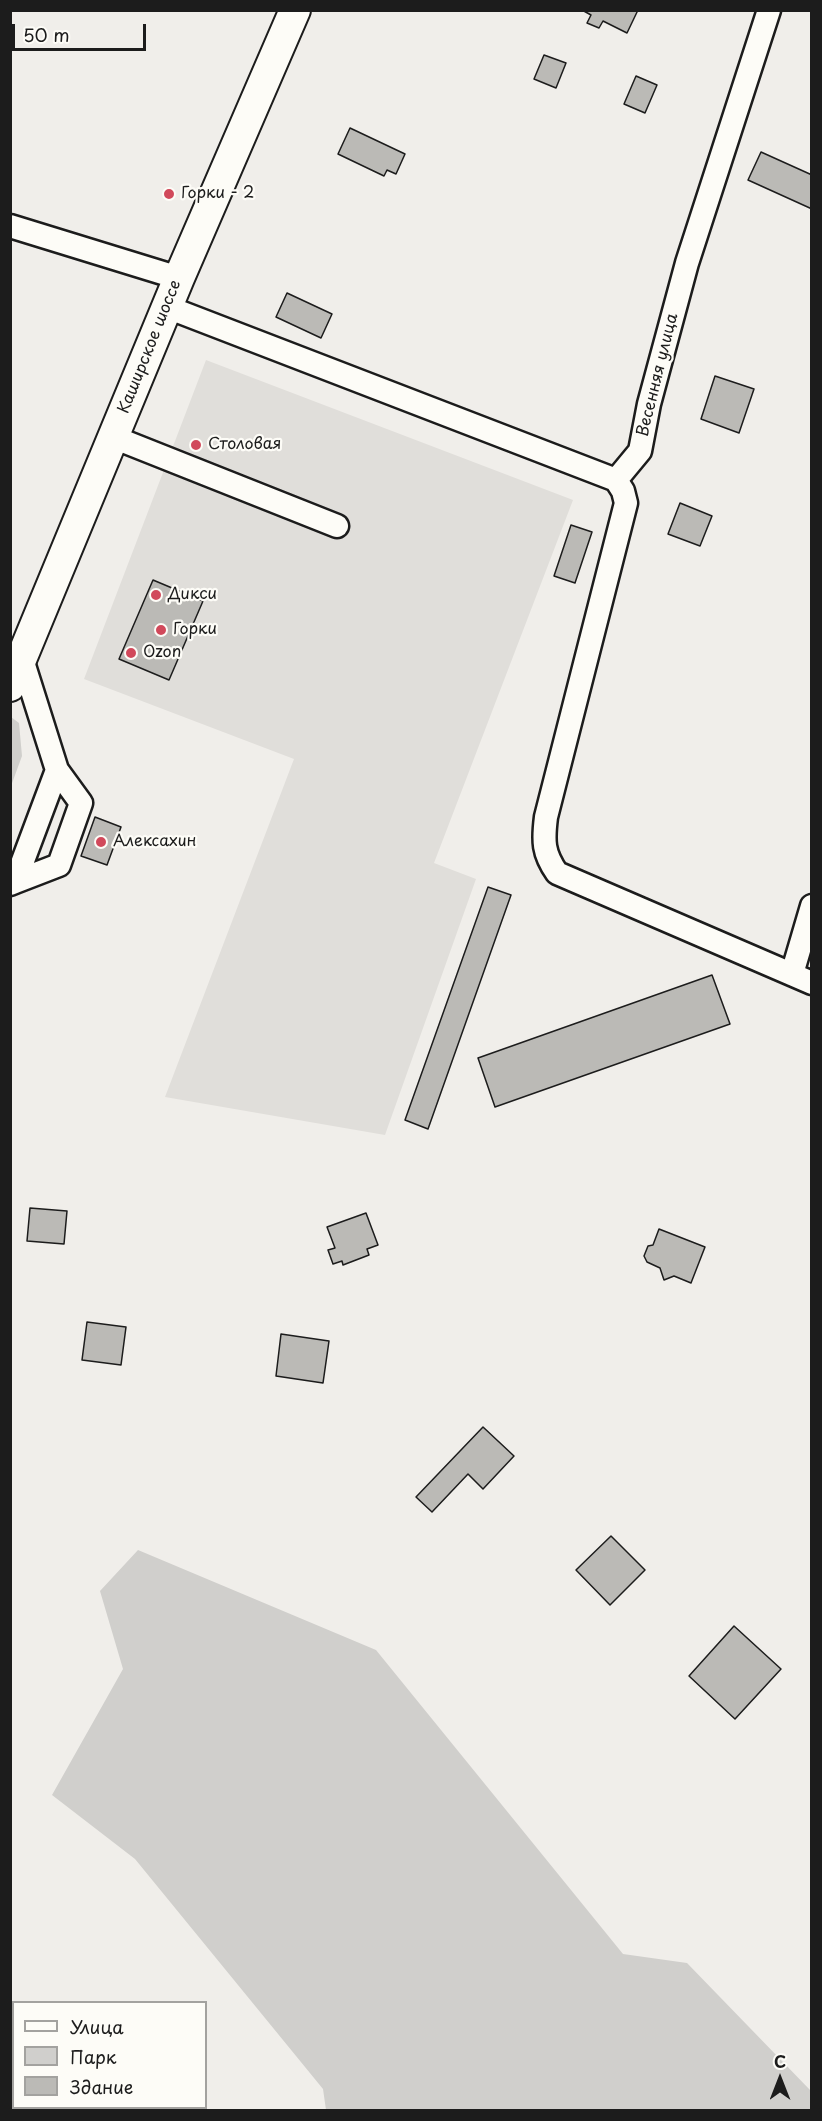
<!DOCTYPE html>
<meta charset="utf-8">
<style>
body{margin:0}
#map{position:relative;width:822px;height:2121px;overflow:hidden;background:#f0eeea;font-family:"Playpen Sans",sans-serif}
canvas{display:block}
.frame{position:absolute;inset:0;border:12px solid #1c1c1c;pointer-events:none}
.legend{position:absolute;left:12px;top:2001px;width:195px;height:108px;box-sizing:border-box;background:#fdfcf7;border:2px solid #a3a29f;margin:0;padding:8px 10px;list-style:none;font-size:18px;color:#1c1c1c}
.legend li{display:flex;align-items:center;gap:12px;height:30px}
.legend b{width:30px;border:2px solid #a3a29f}
.north{position:absolute;left:750px;top:2049px;width:60px;height:60px;-webkit-text-stroke:4px #fdfcf7;paint-order:stroke;rotate:0deg;font-size:16px;font-weight:700;line-height:24px;text-align:center;color:#1c1c1c}
.north::after{content:'';display:block;margin:auto;width:21px;height:27px;background:#1c1c1c;clip-path:polygon(50% 0,100% 100%,50% 72%,0 100%)}
.scale{position:absolute;left:12px;top:24px;width:134px;height:27px;box-sizing:border-box;border:3px solid #1c1c1c;border-top:0;padding-left:8px;font-size:18px;line-height:21px;white-space:nowrap;color:#1c1c1c;-webkit-text-stroke:4px #fdfcf7;paint-order:stroke}
</style>
<div id="map">
<canvas width="822" height="2121"></canvas>
<div class="frame"></div>
<ul class="legend">
<li><b style="height:8px;background:#fdfcf7"></b>Улица</li>
<li><b style="height:16px;background:#d0cfcc"></b>Парк</li>
<li><b style="height:16px;background:#bbbab6"></b>Здание</li>
</ul>
<div class="north">С</div>
<div class="scale">50 m</div>
</div>
<script>
const ctx = document.querySelector('canvas').getContext('2d');
ctx.lineJoin = 'round';
function fillPath(path, color) { ctx.fillStyle = color; ctx.fill(path, 'evenodd'); }
function trace(path, color, width, dash) { ctx.strokeStyle = color; ctx.lineWidth = width; ctx.lineCap = dash ? 'butt' : 'round'; ctx.setLineDash(dash || []); ctx.stroke(path); }
function label(font, color, halo, rows, align = 'center') {
  ctx.font = font + ' "Playpen Sans",sans-serif'; ctx.lineWidth = 4.5; ctx.setLineDash([]); ctx.textBaseline = 'middle'; ctx.strokeStyle = halo; ctx.fillStyle = color; for (const [text, x, y, turn = 0] of rows) {
    ctx.save(); ctx.translate(x, y); ctx.rotate((+turn || 0) * Math.PI / 180); ctx.textAlign = isNaN(turn) ? turn : align; if (halo) ctx.strokeText(text, 0, 0); ctx.fillText(text, 0, 0); ctx.restore();
  }
}
const built = new Path2D(`
 M206,360l367,140 -139,363 42,16 -91,256 -220,-38 129,-338 -210,-80z`);
const green = new Path2D(`
 M11,717l8,6 3,33 -11,30z
 M138,1550l238,100 247,304 64,9 124,128v19h-485l-3,-21 -188,-230 -83,-64 71,-126 -23,-78z`);
const building = new Path2D(`
 M582,10h56l-11,23 -24,-12 -4,7 -12,-5 4,-8z
 M544,55l22,8 -10,25 -22,-9z
 M636,76l21,9 -12,28 -21,-9z
 M350,128l55,26 -9,20 -9,-4 -3,6 -46,-22z
 M761,152l51,23v34l-64,-29z
 M287,293l45,21 -11,24 -45,-21z
 M715,376l39,13 -15,44 -38,-14z
 M680,503l32,13 -12,30 -32,-12z
 M571,525l21,7 -17,51 -21,-7z
 M153,580l50,21 -34,79 -50,-21z
 M95,817l26,10 -14,38 -26,-9z
 M488,887l23,8 -83,234 -23,-9z
 M712,975l18,49 -235,83 -17,-49z
 M30,1208l37,3 -3,33 -37,-3z
 M366,1213l12,32 -11,4 2,6 -26,10 -1,-4 -9,3 -5,-14 7,-2 -8,-21z
 M659,1229l46,18 -14,36 -17,-7 -10,4 -4,-12 -13,-6 -3,-6 4,-10 5,-1z
 M87,1322l39,5 -5,38 -39,-5z
 M281,1334l48,7 -6,42 -47,-7z
 M483,1427l31,29 -31,33 -15,-15 -36,38 -16,-15z
 M611,1536l34,34 -35,35 -34,-35z
 M734,1626l47,43 -46,50 -46,-43z`);
const minor = new Path2D(`
 M10,226l169,52
 M167,307l449,173
 M113,437l224,89
 M616,480l7,11 3,12 -80,314c-3,24 -3,36 11,56l255,110
 M616,480l24,-29 9,-47 38,-141 82,-253
 M15,882l44,-17 22,-62 -24,-33
 M10,884l5,-2 42,-112 -35,-111
 M792,974l20,-68`);
const major = new Path2D(`
 M10,686l169,-408 116,-268`);
const markers = [
 [169,194,6,"#d1495b"],
 [196,445,6,"#d1495b"],
 [156,595,6,"#d1495b"],
 [161,630,6,"#d1495b"],
 [131,653,6,"#d1495b"],
 [101,842,6,"#d1495b"]
];
const poiNames = [
 ["Горки - 2",181,194],
 ["Столовая",208,445],
 ["Дикси",168,595],
 ["Горки",173,630],
 ["Ozon",143,653],
 ["Алексахин",113,842]
];
const streetNames = [
 ["Каширское шоссе",150,347,-68],
 ["Весенняя улица",658,375,-76]
];
fillPath(built, '#e0deda');
fillPath(green, '#d0cfcc');
fillPath(building, '#bbbab6');
trace(building, '#1c1c1c', 1.5);
trace(minor, '#1c1c1c', 27);
trace(major, '#1c1c1c', 34);
trace(minor, '#fdfcf7', 22);
trace(major, '#fdfcf7', 30);
for (const [x, y, r, color] of markers) { const dot = new Path2D(); dot.arc(x, y, r, 0, 2 * Math.PI); ctx.fillStyle = color; ctx.fill(dot); trace(dot, '#fdfcf7', 2); }
label('16px', '#1c1c1c', '#fdfcf7', poiNames, 'left');
label('16px', '#1c1c1c', '#fdfcf7', streetNames);
</script>
